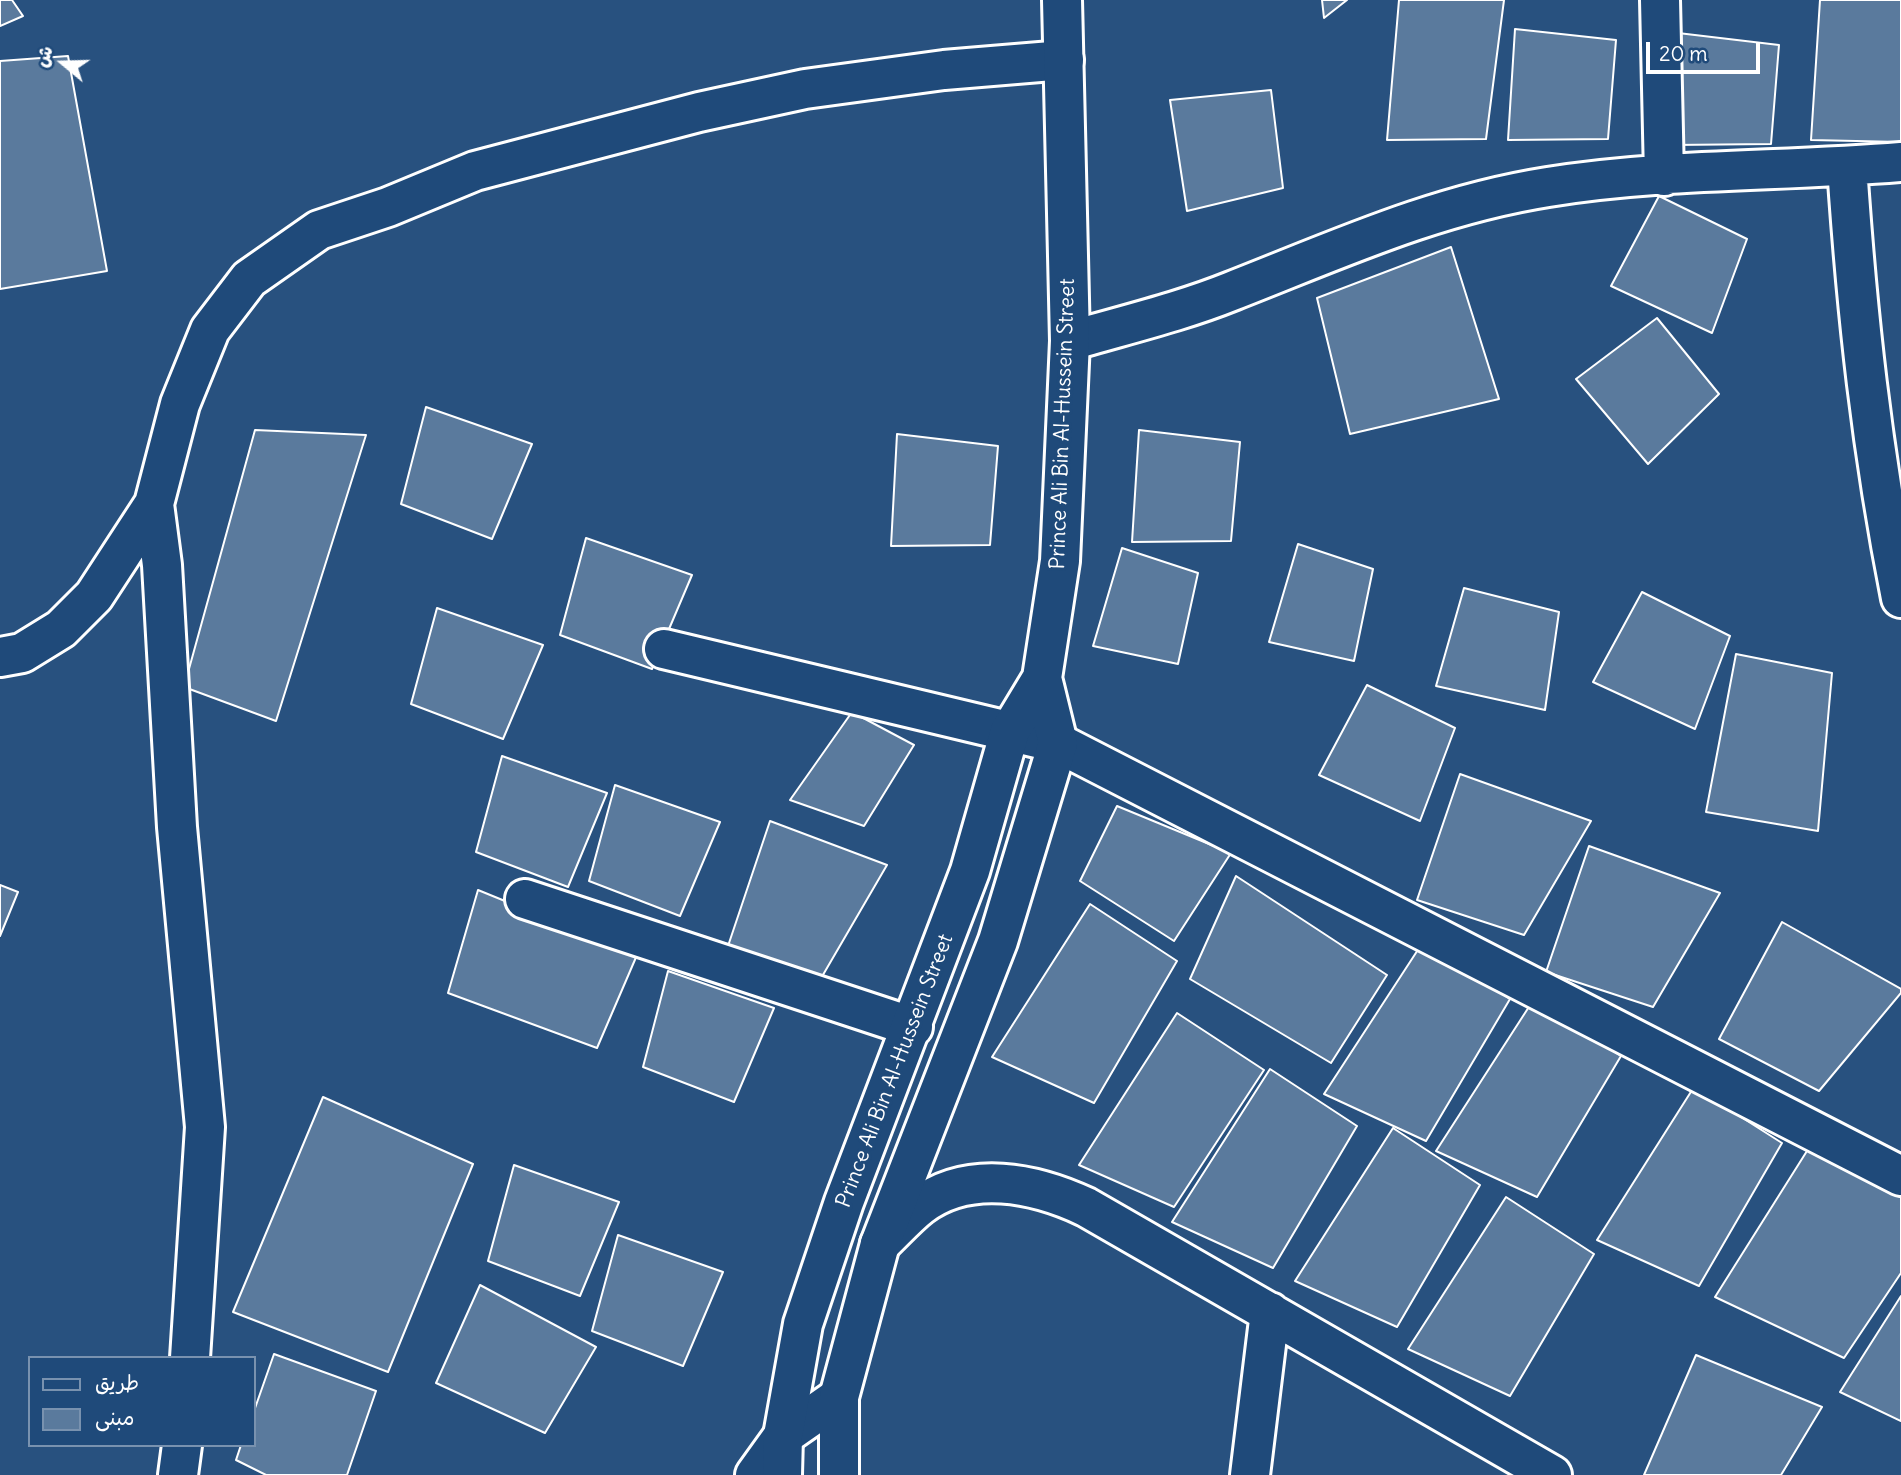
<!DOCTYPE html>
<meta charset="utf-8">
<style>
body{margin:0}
#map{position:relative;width:1901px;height:1475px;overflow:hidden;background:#28517f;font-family:Delius,"Playpen Sans Arabic",sans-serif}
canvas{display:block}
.legend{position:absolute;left:28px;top:1356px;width:228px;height:91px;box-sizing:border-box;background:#1f4a7a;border:2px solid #7992af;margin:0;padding:9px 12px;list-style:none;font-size:21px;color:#fff}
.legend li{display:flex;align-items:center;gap:14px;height:35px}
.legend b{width:35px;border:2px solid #7992af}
.north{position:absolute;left:28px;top:28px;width:70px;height:70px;-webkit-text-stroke:5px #1f4a7a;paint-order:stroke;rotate:289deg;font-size:19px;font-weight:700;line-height:28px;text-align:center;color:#fff}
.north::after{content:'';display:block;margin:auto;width:24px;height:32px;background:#fff;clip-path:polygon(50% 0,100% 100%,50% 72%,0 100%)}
.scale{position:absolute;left:1646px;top:42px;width:114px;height:32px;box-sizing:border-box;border:4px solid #fff;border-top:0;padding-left:9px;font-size:21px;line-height:24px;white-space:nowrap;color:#fff;-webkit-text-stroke:5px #1f4a7a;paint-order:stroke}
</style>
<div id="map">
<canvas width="1901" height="1475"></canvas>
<ul class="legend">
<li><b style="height:9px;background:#1f4a7a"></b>طريق</li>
<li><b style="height:19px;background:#5a7a9d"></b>مبنى</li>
</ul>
<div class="north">ش</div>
<div class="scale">20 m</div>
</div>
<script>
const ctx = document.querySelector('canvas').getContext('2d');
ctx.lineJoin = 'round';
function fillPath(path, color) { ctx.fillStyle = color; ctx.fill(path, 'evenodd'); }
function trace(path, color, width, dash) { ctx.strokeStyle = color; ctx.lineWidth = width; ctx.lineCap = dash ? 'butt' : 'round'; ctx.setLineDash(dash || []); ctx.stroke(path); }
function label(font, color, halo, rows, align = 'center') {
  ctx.font = font + ' Delius,sans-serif'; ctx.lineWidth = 6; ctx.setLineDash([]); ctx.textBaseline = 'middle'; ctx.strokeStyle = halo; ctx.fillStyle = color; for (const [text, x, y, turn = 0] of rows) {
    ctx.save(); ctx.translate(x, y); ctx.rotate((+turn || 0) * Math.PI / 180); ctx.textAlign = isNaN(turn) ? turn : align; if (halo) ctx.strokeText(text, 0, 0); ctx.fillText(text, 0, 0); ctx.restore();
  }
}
const building = new Path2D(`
 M0,0h12l11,16 -23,10z
 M1322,0h25l-23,18z
 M1399,0h105l-18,139 -99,1z
 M1820,0h81v142l-90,-2z
 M1515,29l101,11 -8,99 -100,1z
 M1678,33l101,12 -8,99 -99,1z
 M68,56l39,215 -107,18v-228z
 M1271,90l12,98 -96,23 -17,-111z
 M1659,196l88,43 -35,94 -101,-47z
 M1451,247l48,152 -149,35 -33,-136z
 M1657,318l62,76 -71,70 -72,-85z
 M426,407l106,37 -40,95 -91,-35z
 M255,430l111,5 -90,286 -92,-34z
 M1139,430l101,12 -9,99 -99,1z
 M897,434l101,12 -8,99 -99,1z
 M586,538l106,37 -40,94 -92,-34z
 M1298,544l75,25 -19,92 -85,-19z
 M1122,548l76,25 -20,91 -85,-18z
 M1464,588l95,24 -14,98 -109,-24z
 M1642,592l88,44 -35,93 -102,-47z
 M437,608l106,37 -40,94 -92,-35z
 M1736,654l96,19 -14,158 -112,-19z
 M1367,685l88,43 -35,93 -101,-46z
 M852,712l62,33 -50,81 -74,-26z
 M502,756l105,37 -39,94 -92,-35z
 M1460,774l131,47 -67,114 -107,-35z
 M615,785l105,37 -40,94 -91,-35z
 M1117,806l114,47 -57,88 -94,-60z
 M770,821l117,44 -67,115 -92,-34z
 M1589,846l131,47 -67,114 -107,-35z
 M1236,876l151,99 -56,88 -141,-84z
 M0,885l18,7 -18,44z
 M478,890l159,65 -40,93 -149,-55z
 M1090,904l87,57 -83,142 -102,-46z
 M1782,922l119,67v4l-82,98 -100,-52z
 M1423,942l87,57 -84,142 -102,-47z
 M668,971l106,37 -40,94 -91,-35z
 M1534,999l87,57 -84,141 -101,-46z
 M1177,1013l87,57 -90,137 -95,-42z
 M1270,1069l87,57 -84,142 -101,-46z
 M1694,1087l88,56 -83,143 -102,-46z
 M323,1097l150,67 -85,208 -155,-60z
 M1393,1128l87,57 -83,142 -102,-46z
 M1812,1143l89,52v78l-57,85 -129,-61z
 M514,1165l105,37 -39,94 -92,-35z
 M1506,1197l88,57 -84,142 -102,-47z
 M618,1235l105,37 -40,94 -91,-35z
 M480,1285l116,62 -51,86 -109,-50z
 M1901,1296v125l-61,-29z
 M274,1354l102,37 -29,84h-81l-30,-15 5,-15h13v-34z
 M1696,1355l126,52 -41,68h-137z`);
const minor = new Path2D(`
 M1660,0l4,176
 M1847,166c10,149 25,286 54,432
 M1070,341c54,-16 110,-29 162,-50 105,-41 202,-86 316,-104 116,-19 236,-15 353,-25
 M154,504l8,61 15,262 28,300 -15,231
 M664,649l394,94 843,433
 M0,657l22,-4 39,-24 33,-33 60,-92 26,-100 30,-74 39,-51 70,-49 69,-23 87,-36 224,-59 106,-23 139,-19 120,-10
 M525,899l388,128
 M880,1244c13,-12 26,-27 40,-38 49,-37 115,-23 166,1l466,268
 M178,1475l4,-30
 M755,1475l28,-39 56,-39
 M1250,1475l20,-163`);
const tertiary = new Path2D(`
 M782,1475l1,-39 20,-112 41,-122 126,-331 40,-140 32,-53
 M839,1475v-78l41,-153 118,-303 60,-198 -16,-65 18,-117 10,-220 -8,-341`);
const streetNames = [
 ["Prince Ali Bin Al-Hussein Street",1063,424,-88],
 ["Prince Ali Bin Al-Hussein Street",895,1071,-69]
];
fillPath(building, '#5a7a9d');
trace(building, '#fff', 2);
trace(minor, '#fff', 44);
trace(tertiary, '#fff', 44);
trace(minor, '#1f4a7a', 38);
trace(tertiary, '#1f4a7a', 38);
label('21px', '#fff', '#1f4a7a', streetNames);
</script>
